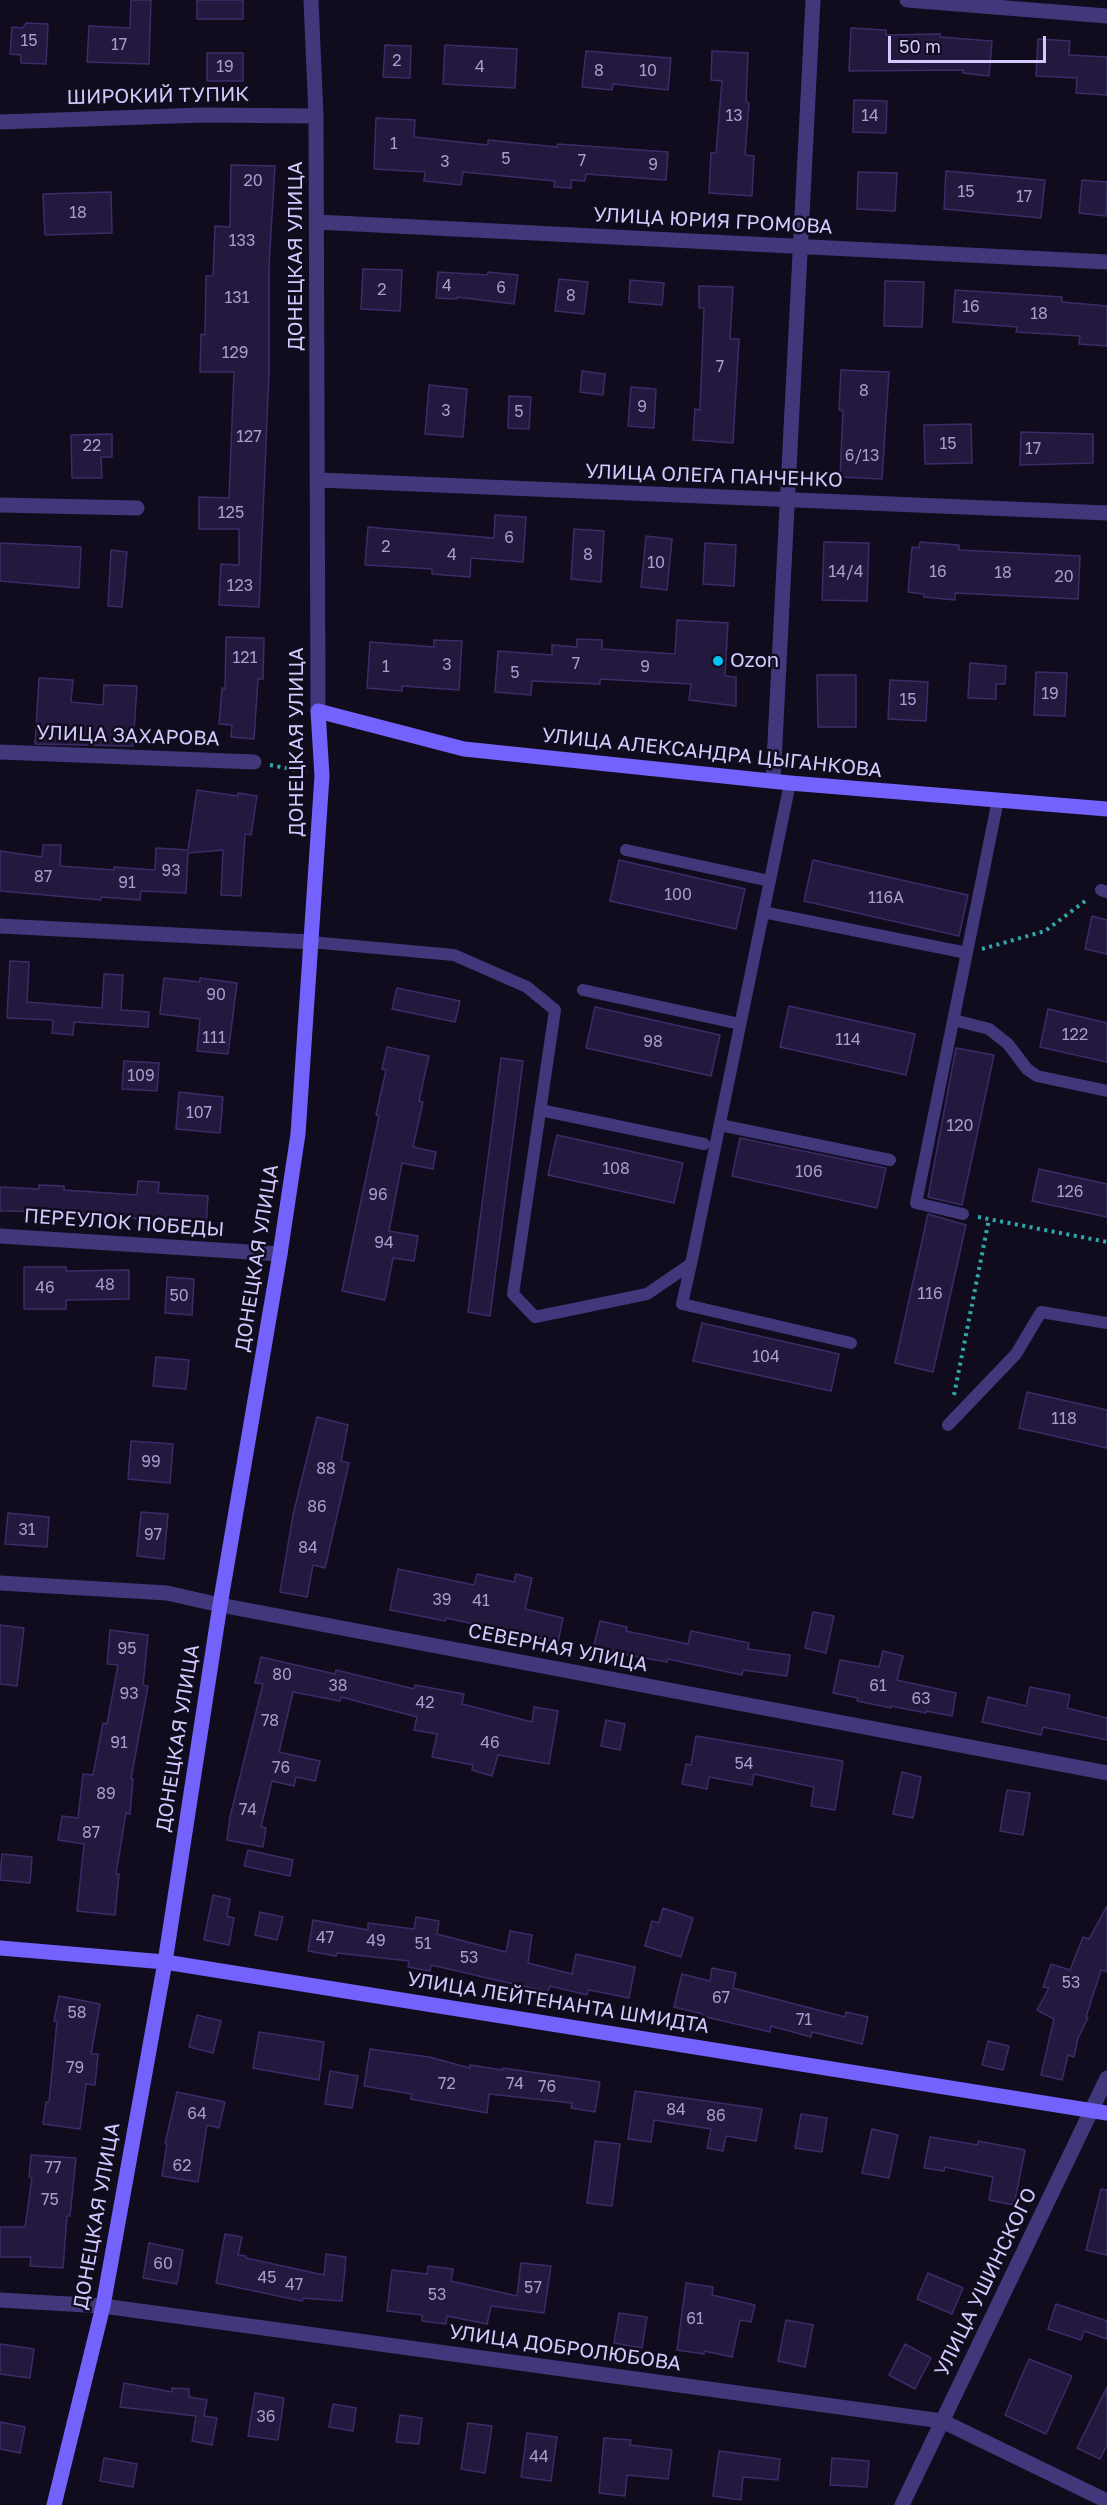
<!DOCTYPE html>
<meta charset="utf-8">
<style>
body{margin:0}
#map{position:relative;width:1107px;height:2505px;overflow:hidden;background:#100c1d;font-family:"Golos Text",sans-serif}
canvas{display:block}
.scale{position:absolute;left:888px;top:36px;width:158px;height:27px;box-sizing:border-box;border:3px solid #d4c9fe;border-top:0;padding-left:8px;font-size:18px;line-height:21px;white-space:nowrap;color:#d4c9fe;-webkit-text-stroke:4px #100c1d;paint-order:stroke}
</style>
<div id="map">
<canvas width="1107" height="2505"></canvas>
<div class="scale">50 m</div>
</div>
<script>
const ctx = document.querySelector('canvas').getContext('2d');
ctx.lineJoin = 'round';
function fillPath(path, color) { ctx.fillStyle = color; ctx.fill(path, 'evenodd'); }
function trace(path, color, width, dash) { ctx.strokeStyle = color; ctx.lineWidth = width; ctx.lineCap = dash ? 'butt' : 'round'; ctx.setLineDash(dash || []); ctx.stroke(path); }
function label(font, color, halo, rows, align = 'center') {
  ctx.font = font + ' "Golos Text",sans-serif'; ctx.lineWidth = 5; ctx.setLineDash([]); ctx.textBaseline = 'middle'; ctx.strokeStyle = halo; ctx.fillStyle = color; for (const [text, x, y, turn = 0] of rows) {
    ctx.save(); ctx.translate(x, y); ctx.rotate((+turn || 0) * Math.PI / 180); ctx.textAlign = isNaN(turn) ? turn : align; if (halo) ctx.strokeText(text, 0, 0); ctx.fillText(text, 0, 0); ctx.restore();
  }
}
const building = new Path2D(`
 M131,0h20l-2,64 -62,-2 2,-36 41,2z
 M197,0h46v19h-46z
 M26,23l22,1 -2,40 -25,-1v-8l-11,-1 2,-27 11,1z
 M851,28l35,2v5l54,-1v3l52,4 -3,35 -26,-3v-3l-114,1z
 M1038,39l32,2 -1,14 38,2v38l-31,-2 1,-15 -41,-2z
 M385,45l26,1 -1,32 -27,-1z
 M445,45l72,4 -2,39 -72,-4z
 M586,51l85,7 -3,32 -55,-6 -1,6 -30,-3z
 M712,51l36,2 -2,49 3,1 -4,52 9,1 -2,40 -43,-3 2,-40h5l6,-72 -11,-1z
 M207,53h36v28h-36z
 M854,100l33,1 -1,32 -33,-1z
 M376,118l39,2 -1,17 74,8v-5l69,7 1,-3 110,8 -2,28 -80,-6 -1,7 -14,-1v8l-17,-1 1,-6 -92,-9 -2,13 -37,-4 1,-9 -51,-3z
 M231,165l44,1 -6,100v107l-10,234 -40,-2 2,-41 18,1v-36h-40v-32l30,1 5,-126h-34l1,-38 4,1 1,-59h7l2,-50 15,1z
 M946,171l99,9 -4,38 -97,-9z
 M858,172l39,1 -2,38 -38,-2z
 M1082,180l25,2 -1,34 -27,-3z
 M111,192l1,41 -67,2 -2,-41z
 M363,269l39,1 -2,41 -39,-2z
 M438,272l49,3 1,-3 30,3 -4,29 -57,-7v2l-21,-1z
 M559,279l29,3 -4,32 -29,-3z
 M630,280l34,3 -2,22 -33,-3z
 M885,281l39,1 -2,45 -38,-1z
 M699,286l34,1 -3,52h9l-6,104 -40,-3 2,-31 5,1 4,-102h-5z
 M955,290l107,7v5l45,4v40l-28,-2 1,-8 -64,-4 1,-5 -64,-5z
 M841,370l48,2 -7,107 -42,-2 3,-66 -4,-1z
 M582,371l23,3 -2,21 -23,-3z
 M429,385l38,4 -4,48 -38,-3z
 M631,387l25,2 -2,39 -26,-2z
 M509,396l22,1 -2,32 -21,-1z
 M971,424l1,39 -47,1 -1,-39z
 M1021,432l72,2v29l-73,2z
 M112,434v23h-11l1,21h-30l-1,-43z
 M495,515l31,2 -3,45 -52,-4 -1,19 -38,-3v-5l-67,-4 3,-38 126,11z
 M574,529l30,2 -3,51 -30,-3z
 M646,536l26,3 -5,51 -26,-3z
 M824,542l45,1 -2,58 -45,-1z
 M920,542l39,3v5l121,6 -2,43 -123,-6v7l-31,-3v-3l-16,-2 4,-45 7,1z
 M0,543l81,4 -2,41 -79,-7z
 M705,543l31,2 -2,41 -31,-2z
 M111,550l16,2 -5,55 -14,-1z
 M677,620l51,3 -3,53 11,1v29l-47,-6 2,-16 -91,-5v5l-68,-3 -1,14 -36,-3 3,-41 54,4v-10l25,2v-8l25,1v9l73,5z
 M226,637l38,1 -1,41h-5l-4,60 -23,-2 1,-12 -13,-1 3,-36 3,1z
 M434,640l28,1 -3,49 -57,-4v5l-35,-3 3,-46 64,5z
 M970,663l36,3 -1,18h-9v15l-28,-1z
 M1036,672l31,1 -2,43 -31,-1z
 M817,675h39v52h-38z
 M39,678l34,2 -2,22 32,3 1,-20 33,1 -4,60 -98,-2z
 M890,680l38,2 -2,39 -38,-2z
 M197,790l41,6v-3l19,3 -6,39 -6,-1 -4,62 -20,-1 2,-45 -35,3 -2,40 -45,-2 -1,9 -39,-3v3l-101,-9v-40l42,6 1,-12h18l-1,21 54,4v-3l41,3 1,-22 32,2z
 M619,860l126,29 -9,40 -126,-28z
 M813,860l155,35 -9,41 -155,-35z
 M1092,916l15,4v34l-22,-5z
 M10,961l19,1 -2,40 75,6 2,-34 19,1 -2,35 28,2 -1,15 -74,-5 -1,13 -21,-2 1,-13 -46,-2z
 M164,978l36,4v-4l37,5 -9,71 -31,-3 3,-32 -40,-5z
 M397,988l63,13 -5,21 -63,-13z
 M789,1006l126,28 -9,41 -126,-28z
 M595,1007l125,28 -9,41 -125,-28z
 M1048,1009l59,14v39l-67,-15z
 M387,1047l42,9 -10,45 4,1 -10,45 23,5 -3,17 -31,-6 -13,68 29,5 -4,25 -21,-3 -8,42 -43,-9 37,-175 -3,-1 10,-45 -4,-1z
 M956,1048l38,7 -32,150 -34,-8z
 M501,1058l22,3 -33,255 -22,-4z
 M124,1061l35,2 -2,28 -35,-2z
 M179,1092l44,5 -3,36 -44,-4z
 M557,1135l126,28 -9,40 -126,-28z
 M740,1138l146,30 -9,40 -145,-32z
 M1039,1169l68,15v33l-75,-16z
 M138,1181l21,1 -1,11 50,3 -2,29 -143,-13 -63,-1v-24l39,2v-4l25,1v4l73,5z
 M928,1214l38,11 -33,147 -38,-9z
 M24,1267h42v4l63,-1v29l-63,1v9h-42z
 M167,1277l27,2 -2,36 -27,-2z
 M702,1323l137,31 -8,37 -138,-30z
 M156,1357l33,3 -3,29 -33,-3z
 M1027,1392l80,18v38l-88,-20z
 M317,1417l31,8 -7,36 8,2 -24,105 -12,-3 -6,32 -27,-5 13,-77z
 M131,1441l42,3 -3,39 -42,-4z
 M141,1512l27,2 -4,45 -27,-3z
 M8,1513l41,4 -2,30 -42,-3z
 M398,1569l76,16 3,-11 37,8 2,-8 16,4 -7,31 38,9 -5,24 -112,-24 -1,3 -55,-11z
 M813,1612l21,4 -8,37 -21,-5z
 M600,1621l27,6 -1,4 62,13 3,-13 58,12 -1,6 42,6 -3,21 -44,-6 -1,5 -74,-16 -1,3 -74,-13z
 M0,1625l24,3 -7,58 -17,-2z
 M110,1630l38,5 -5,50 5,1 -17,93h2l-3,35 -4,-1 -10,61h3l-4,41 -38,-4 7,-67 -26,-4 4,-24 16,2 5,-44 10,1 10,-52 4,1 11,-59 -11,-1z
 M883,1651l20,5 -6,24 59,13 -4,23 -26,-5v2l-35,-7v2l-34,-7 1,-3 -25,-5 7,-33 39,7z
 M261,1657l74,17 1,-4 78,19 1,-4 49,9 -2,10 70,18 2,-15 24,4 -9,53 -51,-9 -6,21 -20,-6 1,-5 -41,-8 5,-23 -23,-4 3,-13 -76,-20 -1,4 -47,-9 -14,60 41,9 -5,20 -19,-4 -2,9 -22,-5 -11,46 5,1 -3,19 -36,-7 3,-23 33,-133 -8,-1z
 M1030,1687l40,8 -3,13 40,10v22l-64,-13 -2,8 -59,-13 6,-25 38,9z
 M606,1720l19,4 -5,26 -19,-4z
 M696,1736l147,25 -8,49 -24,-4 3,-19 -60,-13 -2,11 -43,-8 -2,12 -25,-5 4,-20 5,1z
 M902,1772l19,5 -8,41 -20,-4z
 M1007,1790l23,3 -7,42 -23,-4z
 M248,1850l45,10 -3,16 -46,-10z
 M2,1854l30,3 -2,26 -30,-3z
 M213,1895l17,4 -3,17 7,2 -5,27 -25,-5z
 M1107,1906v66l-6,-2 -15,47 2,1 -10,20 -4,19 -6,-2 -6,25 -21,-5 13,-56 -17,-9 12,-22 -6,-1 8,-23 19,6 13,-33 6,2z
 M663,1908l30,10 -12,39 -36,-11 7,-25 7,2z
 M260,1912l23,5 -6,23 -22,-5z
 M416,1917l23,4 -2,13 69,18 4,-21 22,4 -4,28 44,11 4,-20 59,13 -6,31 -40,-8 -2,5 -37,-9 -2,6 -117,-27 -1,6 -22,-4 1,-6 -72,-8 -1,3 -28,-5 5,-31 55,10v-7l46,6z
 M712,1968l24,5 -3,15 112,29 1,-5 22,5 -6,27 -50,-12 -1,5 -40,-11 -1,6 -68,-16 1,-2 -29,-7 8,-33 28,7z
 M59,1996l41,8 -9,50h7l-3,31 -9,-1 -6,45 -37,-5 3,-22h3l8,-80 -3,-1z
 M197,2015l24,6 -8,32 -24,-6z
 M259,2032l65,10 -5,38 -66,-12z
 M988,2041l21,5 -6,24 -21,-5z
 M370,2049l59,8 41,11v-3l33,5v-2l97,14 -5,30 -24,-4 1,-5 -83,-9 -2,19 -76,-14 1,-5 -48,-8z
 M330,2071l28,5 -6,32 -27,-4z
 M635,2091l127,18 -6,32 -30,-5 -3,15 -16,-3 4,-19 -57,-9 -3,22 -23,-3z
 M177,2092l48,10 -6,26 -12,-3 -9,57 -36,-6 5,-32h-2z
 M801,2114l26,4 -5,34 -27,-4z
 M872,2129l26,6 -9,43 -27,-5z
 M930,2137l48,8v-4l47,9 -11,55 -25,-5 4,-23 -48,-10 -1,4 -20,-3z
 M595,2141l25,3 -8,62 -25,-3z
 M31,2155l45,3 -6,58h-3l-4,52 -33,-2 1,-9h-31v-30h25l7,-49 -3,-1z
 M1101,2189l6,1v65l-21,-5z
 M225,2234l17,3 -4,18 8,1v2l78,17 2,-21 20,3 -4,44 -39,-3 -1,3 -86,-18z
 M149,2243l34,7 -6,34 -34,-6z
 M521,2263l30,3 -7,47 -53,-7 -4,18 -40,-8 -1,8 -24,-3v-6l-35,-4 5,-41 35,4 1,-8 25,3 -2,12 66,15z
 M928,2273l35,15 -11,26 -35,-15z
 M686,2283l27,4 -1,8 43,10 -4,17 -11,-2 -8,37 -28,-6v3l-27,-4z
 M1056,2304l51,17v18l-23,-8 -3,9 -33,-11z
 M619,2313l28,4 -5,31 -28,-5z
 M786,2320l27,5 -8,42 -27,-6z
 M0,2344l34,5 -4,29 -30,-4z
 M905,2344l26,14 -16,31 -26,-14z
 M1029,2359l43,17 -26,58 -41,-19z
 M124,2383l48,9v-4l17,1v8l18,3 -3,16 13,2 -5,27 -20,-4 4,-25 -76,-9z
 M1107,2387v58l-7,14 -23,-11z
 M255,2393l29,5 -6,42 -30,-4z
 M333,2404l23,4 -3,23 -24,-4z
 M400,2415l22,3 -3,26 -23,-2z
 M0,2422l25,5 -5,26 -20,-4z
 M468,2423l24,3 -7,47 -24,-4z
 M527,2433l30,4 -6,44 -30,-4z
 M604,2438l27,2 -1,5 42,5 -4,29 -41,-4 -2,21 -26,-3z
 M719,2451l61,8 -2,21 -35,-3 -2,23 -28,-4z
 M104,2458l33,6 -4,23 -33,-6z
 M832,2458l37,3 -2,26 -37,-2z`);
const path = new Path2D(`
 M270,765l37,7
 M982,949l63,-18 43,-32
 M978,1217l129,25
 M954,1395l35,-176`);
const lane = new Path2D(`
 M626,850l144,31
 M1101,890l6,2
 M763,912l204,41
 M311,942l143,13 73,32 28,23 -42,284 22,23 112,-23 44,-30 99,-481
 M583,990l157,34
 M954,1020l35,9 19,15 19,25 10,7 70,15
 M540,1110l164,34
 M720,1125l170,35
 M963,1214l-47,-11 82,-403
 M691,1264l-9,40 169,39
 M948,1425l68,-71 25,-42 66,11`);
const street = new Path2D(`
 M311,0l5,116 2,595
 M907,0l200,16
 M0,122l202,-7 114,1
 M317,222l790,40
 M319,480l788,33
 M0,505l137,3
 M0,752l254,10
 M773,781l40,-781
 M0,926l311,16
 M0,1236l280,18
 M0,1583l167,10 53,12 887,168
 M0,2300l103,6 839,115 165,80
 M902,2505l205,-427`);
const secondary = new Path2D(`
 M0,1948l165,14 942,151
 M54,2505l49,-199 62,-344 55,-357 60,-351 18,-120 24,-358 -4,-65 146,38 326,34 317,26`);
const markers = [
 [718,661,6,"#05c2ee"]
];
const numberNames = [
 ["15",29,41],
 ["17",119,45],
 ["2",397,61],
 ["19",225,67],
 ["4",480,67],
 ["8",599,71],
 ["10",648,71],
 ["13",734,116],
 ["14",870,116],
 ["1",394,144],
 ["5",506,159],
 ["7",582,161],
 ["3",445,162],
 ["9",653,165],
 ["20",253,181],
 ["15",966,192],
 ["17",1024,197],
 ["18",78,213],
 ["133",242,241],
 ["4",447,286],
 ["6",501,288],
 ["2",382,290],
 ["8",571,296],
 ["131",237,298],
 ["16",971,307],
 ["18",1039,314],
 ["129",235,353],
 ["7",720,367],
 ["8",864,391],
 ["9",642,407],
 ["3",446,411],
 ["5",519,412],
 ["127",249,437],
 ["15",948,444],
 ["22",92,446],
 ["17",1033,449],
 ["6/13",862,456],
 ["125",231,513],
 ["6",509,538],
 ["2",386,547],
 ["4",452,555],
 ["8",588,555],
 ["10",656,563],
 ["14/4",846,572],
 ["16",938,572],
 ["18",1003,573],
 ["20",1064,577],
 ["123",240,586],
 ["121",245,658],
 ["7",576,664],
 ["3",447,665],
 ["1",386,667],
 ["9",645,667],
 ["5",515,673],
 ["19",1050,694],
 ["15",908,700],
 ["93",171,871],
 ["87",43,877],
 ["91",127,883],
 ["100",678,895],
 ["116А",886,898],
 ["90",216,995],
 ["122",1075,1035],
 ["111",214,1038],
 ["114",848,1040],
 ["98",653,1042],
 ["109",141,1076],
 ["107",199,1113],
 ["120",960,1126],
 ["108",616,1169],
 ["106",809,1172],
 ["126",1070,1192],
 ["96",378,1195],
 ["94",384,1243],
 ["48",105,1285],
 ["46",45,1288],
 ["116",930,1294],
 ["50",179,1296],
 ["104",766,1357],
 ["118",1064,1419],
 ["99",151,1462],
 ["88",326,1469],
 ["86",317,1507],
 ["31",27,1530],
 ["97",153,1535],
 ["84",308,1548],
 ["39",442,1600],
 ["41",481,1601],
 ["95",127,1649],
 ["80",282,1675],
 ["38",338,1686],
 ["61",878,1686],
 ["93",129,1694],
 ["63",921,1699],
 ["42",425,1703],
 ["78",270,1721],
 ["91",119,1743],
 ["46",490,1743],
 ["54",744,1764],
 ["76",281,1768],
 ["89",106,1794],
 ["74",248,1810],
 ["87",91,1833],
 ["47",325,1938],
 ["49",376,1941],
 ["51",423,1944],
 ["53",469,1958],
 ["53",1071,1983],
 ["67",721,1998],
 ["58",77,2013],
 ["71",804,2020],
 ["79",75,2068],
 ["72",447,2084],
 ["74",515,2084],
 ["76",547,2087],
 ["84",676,2110],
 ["64",197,2114],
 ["86",716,2116],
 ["62",182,2166],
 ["77",53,2168],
 ["75",50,2200],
 ["60",163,2264],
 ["45",267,2278],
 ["47",294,2285],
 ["57",533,2288],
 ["53",437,2295],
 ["61",695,2319],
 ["36",266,2417],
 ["44",539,2457]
];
const streetNames = [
 ["ШИРОКИЙ ТУПИК",158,96,-1],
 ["УЛИЦА ЮРИЯ ГРОМОВА",713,221,3],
 ["ДОНЕЦКАЯ УЛИЦА",296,256,-90],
 ["УЛИЦА ОЛЕГА ПАНЧЕНКО",714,476,2],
 ["УЛИЦА ЗАХАРОВА",128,736,2],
 ["ДОНЕЦКАЯ УЛИЦА",297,742,-90],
 ["УЛИЦА АЛЕКСАНДРА ЦЫГАНКОВА",712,753,6],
 ["ПЕРЕУЛОК ПОБЕДЫ",124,1223,4],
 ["ДОНЕЦКАЯ УЛИЦА",257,1258,-81],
 ["СЕВЕРНАЯ УЛИЦА",558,1648,11],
 ["ДОНЕЦКАЯ УЛИЦА",178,1738,-81],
 ["УЛИЦА ЛЕЙТЕНАНТА ШМИДТА",558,2003,9],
 ["ДОНЕЦКАЯ УЛИЦА",97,2216,-80],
 ["УЛИЦА УШИНСКОГО",986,2282,-64],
 ["УЛИЦА ДОБРОЛЮБОВА",565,2348,8]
];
const poiNames = [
 ["Ozon",730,661]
];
fillPath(building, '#23183d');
trace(building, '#3d2b69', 1.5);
trace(path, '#2fa8ac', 4, [3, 4.5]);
trace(lane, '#40387b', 12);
trace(street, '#40387b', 15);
trace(secondary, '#7362fc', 15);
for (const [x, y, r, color] of markers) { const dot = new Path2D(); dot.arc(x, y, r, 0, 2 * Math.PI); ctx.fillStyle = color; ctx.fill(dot); trace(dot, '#100c1d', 2); }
label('16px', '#a89dce', null, numberNames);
label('20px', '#d4c9fe', '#100c1d', streetNames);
label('20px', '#d4c9fe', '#100c1d', poiNames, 'left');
</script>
